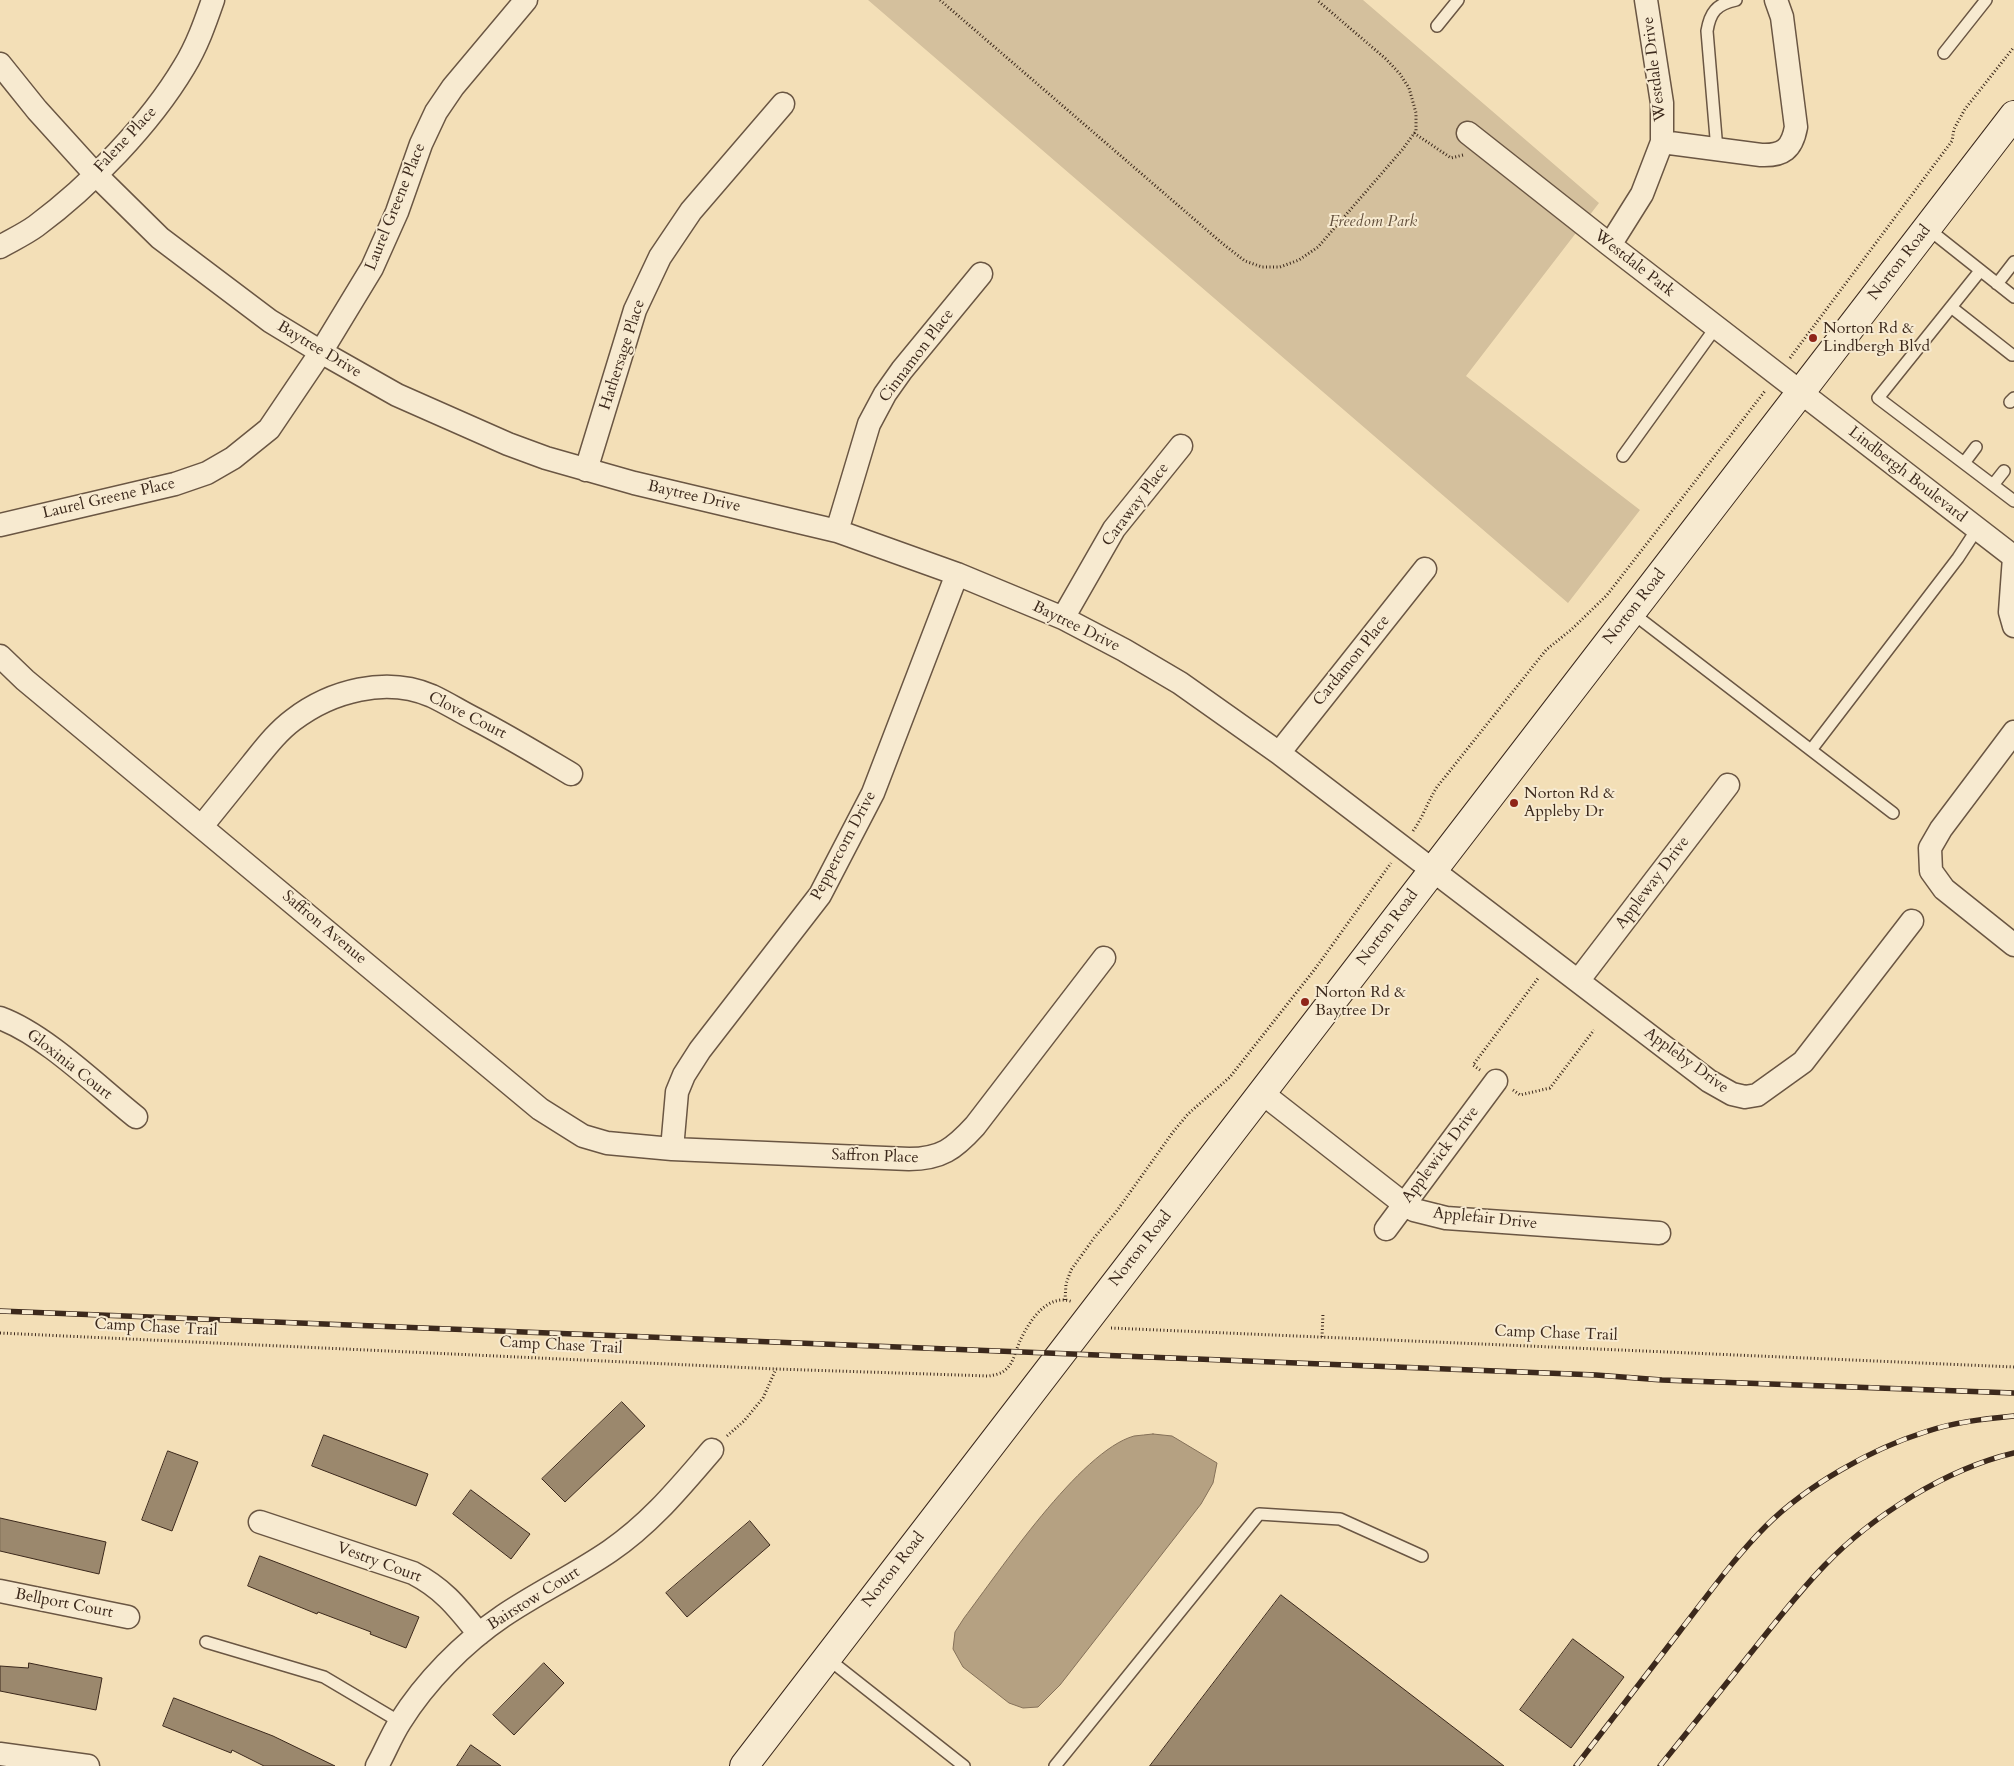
<!DOCTYPE html>
<style>
body{margin:0}
canvas{display:block;background:#f3dfb7}
</style>
<canvas width="2014" height="1766"></canvas>
<script>
const ctx = document.querySelector('canvas').getContext('2d');
ctx.lineJoin = 'round';
function fillPath(path, color) { ctx.fillStyle = color; ctx.fill(path, 'evenodd'); }
function trace(path, color, width, dash) { ctx.strokeStyle = color; ctx.lineWidth = width; ctx.lineCap = dash ? 'butt' : 'round'; ctx.setLineDash(dash || []); ctx.stroke(path); }
function label(font, color, halo, rows, align = 'center') {
  ctx.font = font + ' Cardo,serif'; ctx.lineWidth = 4; ctx.setLineDash([]); ctx.textBaseline = 'middle'; ctx.strokeStyle = halo; ctx.fillStyle = color; for (const [text, x, y, turn = 0] of rows) {
    ctx.save(); ctx.translate(x, y); ctx.rotate((+turn || 0) * Math.PI / 180); ctx.textAlign = isNaN(turn) ? turn : align; if (halo) ctx.strokeText(text, 0, 0); ctx.fillText(text, 0, 0); ctx.restore();
  }
}
const green = new Path2D(`
 M868,0h495l236,203 -133,173 174,134 -72,93z`);
const water = new Path2D(`
 M1153,1434l19,2 45,27 -4,20 -12,21 -141,181 -22,22 -15,1 -14,-5 -46,-36 -10,-18 2,-17 9,-14c35,-46 116,-167 170,-182 6,-1 13,-1 19,-2z`);
const building = new Path2D(`
 M622,1402l23,24 -80,76 -23,-23z
 M324,1435l104,39 -12,32 -104,-40z
 M168,1451l30,11 -26,69 -30,-11z
 M471,1490l59,44 -19,25 -58,-45z
 M0,1518l106,24 -7,32 -99,-23z
 M750,1521l20,24 -83,72 -21,-24z
 M260,1556l159,61 -13,31 -36,-14 1,-2 -53,-20 -1,2 -69,-28z
 M1281,1595l223,171h-354z
 M1573,1639l51,38 -53,71 -51,-38z
 M29,1663l73,15 -6,32 -96,-19v-25l28,2z
 M544,1663l20,20 -50,52 -21,-20z
 M174,1698l99,38 62,30h-71l-32,-16 -1,3 -68,-27z
 M471,1745l30,21h-44z`);
const path = new Path2D(`
 M940,0l283,244 22,17 17,6h18l19,-7 19,-13 84,-97 14,-19v-18l-7,-25 -9,-14 -14,-15 -69,-59
 M1414,133l37,25 12,-3
 M1790,358l159,-213 3,-4 2,-12 11,-20 49,-62
 M1413,831c10,-14 15,-30 24,-44l109,-137 26,-21 35,-34 158,-204
 M1480,1070l-7,-5 66,-88
 M1513,1090l7,5 30,-7 44,-58
 M1065,1300l1,-16 5,-14 23,-32 22,-26 57,-80 15,-18 42,-37 85,-108 76,-106
 M1111,1328l903,39
 M0,1333l776,36 213,7c5,-1 11,-2 15,-5 10,-7 11,-20 16,-30 9,-20 28,-49 53,-39
 M1322,1337l1,-24
 M727,1436l17,-15 19,-23 13,-29`);
const service = new Path2D(`
 M1437,26l21,-26
 M1944,53l42,-53
 M1717,150l-10,-119c3,-18 9,-27 29,-31
 M1927,228l87,69
 M1980,271l-102,127 136,103
 M1997,284l17,-22
 M1951,307l61,48
 M2010,402l4,-4
 M1623,456l93,-129
 M1964,463l12,-16
 M1993,485l11,-14
 M1631,612l262,201
 M1811,750l147,-192 19,-29
 M206,1642l118,35 76,45
 M827,1658l137,108
 M1055,1766l204,-252 81,5 82,37`);
const minor = new Path2D(`
 M0,64l37,46 58,64 65,64 110,83 51,31 76,43 111,49 38,14 88,25 203,48 120,43 106,44 61,32 56,33 99,70 430,328 23,13 13,3 12,-2 46,-33 109,-141
 M1468,133l142,112 404,312
 M1662,142l99,13c22,1 31,-6 35,-28l-14,-110 -6,-17
 M1610,245l32,-51 20,-52v-39l-16,-103
 M0,247c12,-7 25,-13 36,-21 54,-40 114,-102 148,-159 13,-21 21,-44 29,-67
 M586,470l49,-160 25,-53 31,-46 92,-107
 M0,525l175,-41 32,-11 26,-15 36,-29 52,-77 51,-84 25,-56 24,-68 15,-32 17,-25 73,-87
 M837,531l32,-107 16,-30 17,-24 79,-96
 M2014,557l-4,55 4,14
 M1063,618l51,-89 67,-83
 M0,656l25,24 515,429 43,27 24,7 65,6 237,10c32,0 45,-10 66,-33l129,-168
 M2014,732l-73,97 -11,19 1,23 13,18 70,56
 M1279,753l146,-184
 M202,826c17,-21 33,-41 50,-62 13,-16 25,-32 41,-44 38,-29 93,-44 139,-24 15,7 29,16 43,23 33,17 64,36 96,55
 M1578,981l150,-196
 M0,1018c46,17 97,68 136,99
 M1262,1093l142,111 10,6 32,8 213,15
 M672,1149l5,-57 7,-17 16,-25 120,-155 53,-102 84,-219
 M1386,1229l110,-148
 M260,1522l153,51c31,16 45,35 66,61
 M0,1591l128,26
 M0,1754l88,12
 M377,1766c8,-14 14,-30 23,-44 25,-40 63,-79 103,-106 34,-23 72,-41 107,-65 41,-28 70,-64 102,-101`);
const secondary = new Path2D(`
 M744,1766l1270,-1651`);
const rail = new Path2D(`
 M0,1311l1596,64 66,5 352,13
 M1576,1766c35,-45 69,-90 104,-135 28,-36 54,-73 86,-105 40,-40 105,-77 159,-94 29,-10 59,-13 89,-16
 M1660,1766c29,-36 57,-71 86,-107 25,-31 50,-64 78,-93 48,-50 122,-97 190,-113`);
const markers = [
 [1813,338,5,"#8f2418"],
 [1514,803,5,"#8f2418"],
 [1305,1002,5,"#8f2418"]
];
const streetNames = [
 ["Westdale Drive",1655,69,-97],
 ["Falene Place",126,140,-47],
 ["Laurel Greene Place",396,207,-68],
 ["Norton Road",1900,263,-52],
 ["Westdale Park",1634,264,38],
 ["Baytree Drive",319,350,31],
 ["Hathersage Place",623,355,-72],
 ["Cinnamon Place",917,356,-53],
 ["Lindbergh Boulevard",1907,475,38],
 ["Baytree Drive",694,497,13],
 ["Laurel Greene Place",109,499,-13],
 ["Caraway Place",1136,505,-53],
 ["Norton Road",1635,607,-52],
 ["Baytree Drive",1076,627,26],
 ["Cardamon Place",1352,661,-51],
 ["Clove Court",467,716,27],
 ["Peppercorn Drive",844,846,-62],
 ["Appleway Drive",1653,883,-53],
 ["Saffron Avenue",324,928,40],
 ["Norton Road",1388,928,-53],
 ["Appleby Drive",1686,1061,36],
 ["Gloxinia Court",69,1065,38],
 ["Applewick Drive",1441,1155,-53],
 ["Saffron Place",875,1157,2],
 ["Applefair Drive",1485,1219,6],
 ["Norton Road",1141,1249,-52],
 ["Camp Chase Trail",156,1328,3],
 ["Camp Chase Trail",1556,1334,2],
 ["Camp Chase Trail",561,1346,3],
 ["Vestry Court",379,1563,20],
 ["Norton Road",894,1570,-52],
 ["Bairstow Court",534,1599,-32],
 ["Bellport Court",64,1604,11]
];
const parkNames = [
 ["Freedom Park",1373,222]
];
const poiNames = [
 ["Norton Rd &",1823,329],
 ["Lindbergh Blvd",1823,347],
 ["Norton Rd &",1524,794],
 ["Appleby Dr",1524,812],
 ["Norton Rd &",1315,993],
 ["Baytree Dr",1315,1011]
];
fillPath(green, '#d4c09d');
fillPath(water, '#b5a182');
trace(water, '#857159', 1);
fillPath(building, '#9b886d');
trace(building, '#3c291c', 1);
trace(service, '#6a5643', 14);
trace(minor, '#6a5643', 25);
trace(secondary, '#3c291c', 30);
trace(path, '#3c291c', 3, [1, 2.5]);
trace(service, '#f7ead0', 11);
trace(minor, '#f7ead0', 22);
trace(secondary, '#f7ead0', 28);
trace(rail, '#3c291c', 5.5);
trace(rail, '#f7ead0', 4, [11]);
for (const [x, y, r, color] of markers) { const dot = new Path2D(); dot.arc(x, y, r, 0, 2 * Math.PI); ctx.fillStyle = color; ctx.fill(dot); trace(dot, '#f7ead0', 2); }
label('16px', '#3c291c', '#f7ead0', streetNames);
label('italic 16px', '#624f3c', '#f7ead0', parkNames);
label('16px', '#3c291c', '#f7ead0', poiNames, 'left');
</script>
